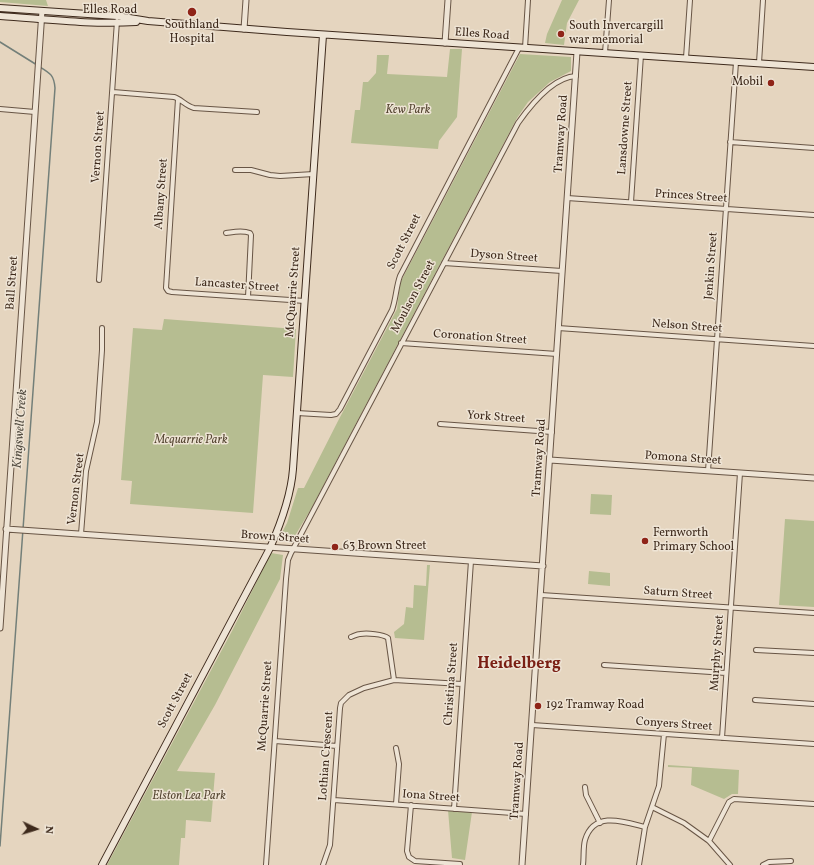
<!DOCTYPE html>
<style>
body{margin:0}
#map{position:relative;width:814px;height:865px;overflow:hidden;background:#e5d5bf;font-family:Vollkorn,serif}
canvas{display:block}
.north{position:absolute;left:16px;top:809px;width:40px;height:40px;-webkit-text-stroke:3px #eee4d5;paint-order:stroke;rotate:94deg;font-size:11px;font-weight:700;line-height:16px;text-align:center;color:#3e2a1c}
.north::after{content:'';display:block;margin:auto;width:14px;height:18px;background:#3e2a1c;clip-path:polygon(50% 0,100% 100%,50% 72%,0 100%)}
</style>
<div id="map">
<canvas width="814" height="865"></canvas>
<div class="north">N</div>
</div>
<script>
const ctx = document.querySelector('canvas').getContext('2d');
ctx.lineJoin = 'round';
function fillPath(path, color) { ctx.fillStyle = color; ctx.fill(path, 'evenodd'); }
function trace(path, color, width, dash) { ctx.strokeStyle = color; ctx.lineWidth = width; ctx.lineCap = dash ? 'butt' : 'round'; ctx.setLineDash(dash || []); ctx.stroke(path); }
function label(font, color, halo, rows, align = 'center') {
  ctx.font = font + ' Vollkorn,serif'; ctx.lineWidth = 3; ctx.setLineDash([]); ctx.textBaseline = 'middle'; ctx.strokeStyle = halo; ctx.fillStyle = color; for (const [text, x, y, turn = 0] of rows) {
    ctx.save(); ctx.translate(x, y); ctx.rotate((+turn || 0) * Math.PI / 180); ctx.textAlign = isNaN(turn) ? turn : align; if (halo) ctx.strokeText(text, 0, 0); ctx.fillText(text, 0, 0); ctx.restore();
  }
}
const green = new Path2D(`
 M0,0h46l2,6 -48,-4z
 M562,0h17l-12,23 -3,22 -19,-2 2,-9z
 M450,49h12l-5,68 -18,24 -1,8 -87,-6 4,-33h5l3,-28h5l8,-9 1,-18h12l-2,19 60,3z
 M520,54l51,3v14l-21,11 -22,20 -11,16 -206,391 -18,30 -14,-1 8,-15 11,-35h6l34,-67 59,-112 3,-26z
 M164,319l132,10 -3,48 -30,-2 -10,138 -123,-9 2,-23 -11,-1 12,-152 29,2z
 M591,494l21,1 -1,20 -21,-1z
 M785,519l29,2v86l-35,-2z
 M271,553l12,2 -3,24 -65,126 -38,66 38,2 -4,49 -25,-2 -1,18h-4l-2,27h-72l125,-234z
 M427,565h3l-6,75 -29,-2 -1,-6 10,-8 2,-17 7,1 1,-23 12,1z
 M589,571l21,2v13l-22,-2z
 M668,765l71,5 -1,24h-6l-8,5 -33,-14 1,-17 -24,-1z
 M448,810l24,2 -7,48 -13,-2z`);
const stream = new Path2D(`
 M0,42l37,23
 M0,846l55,-758c-1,-13 -5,-15 -15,-21`);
const minor = new Path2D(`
 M525,48l3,-48
 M605,53l4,-53
 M686,58l4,-58
 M759,63l4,-63
 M113,92l61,5c7,2 12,9 20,11l63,4
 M178,99l-12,189 2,3 4,1 133,9
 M0,109l35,3
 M730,142l84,6
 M235,170h16l19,5 10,1 34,-2
 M567,198l247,17
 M631,202l10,-147
 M226,233c8,-1 16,-3 24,0l1,2 -3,62
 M444,263l118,8
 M99,280l18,-259
 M558,328l256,18
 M401,343l156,11
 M297,413l34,2 5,-1 4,-5 52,-99c4,-11 4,-23 8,-34l119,-228
 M440,424l112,8
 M708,471l28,-409
 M81,534l5,-63 11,-49 5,-72v-22
 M541,595l273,18
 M351,637c3,-1 6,-3 9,-3 7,-1 23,0 28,4l6,42
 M756,650l58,3
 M604,665l122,8
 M755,700l59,4
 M532,725l282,19
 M722,738l18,-265
 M275,741l62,5
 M396,748l3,16 -3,40
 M585,787l1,8 14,28
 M334,800l192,14
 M411,805l-4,46 2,6 6,4 45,3
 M652,807l32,16 25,18 21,24
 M454,809l17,-248
 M709,841l20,-39 5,-3 80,5
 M266,865l20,-286 2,-19 3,-7 227,-430c12,-17 35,-46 58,-47
 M323,865l7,-20 10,-137 1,-5 8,-8 15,-7 30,-8 68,4
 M583,865c1,-8 0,-18 2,-25 9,-30 40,-18 60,-13
 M639,865l6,-38 14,-41 1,-11 4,-41
 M763,865l6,-3 22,-1`);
const tertiary = new Path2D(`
 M244,29l2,-29
 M445,43l3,-43
 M550,460l264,18
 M6,529l537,37
 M0,628l42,-617
 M522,865l55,-813`);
const secondary = new Path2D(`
 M0,8l117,8 31,5 139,11 527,35
 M0,16c45,3 91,9 136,6
 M102,865l168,-317c11,-25 21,-52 23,-79l30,-434`);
const markers = [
 [192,12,5,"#8f2418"],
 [561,34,4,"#8f2418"],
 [771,83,4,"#8f2418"],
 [645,541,4,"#8f2418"],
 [335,547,4,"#8f2418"],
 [538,706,4,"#8f2418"]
];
const streetNames = [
 ["Elles Road",110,11],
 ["Elles Road",482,35,4],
 ["Lansdowne Street",626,128,-86],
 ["Tramway Road",562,134,-86],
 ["Vernon Street",99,147,-86],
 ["Albany Street",162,194,-86],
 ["Princes Street",691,197,4],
 ["Scott Street",405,242,-63],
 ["Dyson Street",504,257,4],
 ["Jenkin Street",712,266,-86],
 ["Ball Street",13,283,-86],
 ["Lancaster Street",237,286,4],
 ["McQuarrie Street",294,292,-86],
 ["Moulson Street",414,297,-62],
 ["Nelson Street",687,327,4],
 ["Coronation Street",480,338,4],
 ["York Street",496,418,4],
 ["Tramway Road",540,458,-86],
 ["Pomona Street",683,459,4],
 ["Vernon Street",77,489,-83],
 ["Brown Street",275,538,4],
 ["Saturn Street",678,594,4],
 ["Murphy Street",718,653,-86],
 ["Christina Street",452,684,-86],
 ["Scott Street",176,701,-62],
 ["McQuarrie Street",266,706,-86],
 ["Conyers Street",674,725,4],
 ["Lothian Crescent",327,756,-86],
 ["Tramway Road",518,781,-86],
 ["Iona Street",431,797,4]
];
const poiNames = [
 ["Southland",192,26,"center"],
 ["Hospital",192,40,"center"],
 ["South Invercargill",569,27],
 ["war memorial",569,41],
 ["Mobil",763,83,"right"],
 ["Fernworth",653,534],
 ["Primary School",653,548],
 ["63 Brown Street",343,547],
 ["192 Tramway Road",546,706]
];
const parkNames = [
 ["Kew Park",408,111],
 ["Mcquarrie Park",191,441],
 ["Elston Lea Park",189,797]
];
const waterNames = [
 ["Kingswell Creek",21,429,-86]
];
const districtNames = [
 ["Heidelberg",519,665]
];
fillPath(green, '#b6bd91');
trace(stream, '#737f79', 1.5);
trace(minor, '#685545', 6);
trace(tertiary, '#685545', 7);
trace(secondary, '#3e2a1c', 8);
trace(minor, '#eee4d5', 4);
trace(tertiary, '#eee4d5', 5);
trace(secondary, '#eee4d5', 6);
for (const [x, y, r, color] of markers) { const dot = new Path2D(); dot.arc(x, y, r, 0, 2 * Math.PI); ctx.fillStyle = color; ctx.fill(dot); trace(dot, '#eee4d5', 1.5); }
label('12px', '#3e2a1c', '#eee4d5', streetNames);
label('12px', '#3e2a1c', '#eee4d5', poiNames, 'left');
label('italic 12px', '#564733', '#eee4d5', parkNames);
label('italic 13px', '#544e43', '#eee4d5', waterNames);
label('bold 16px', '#7a1f14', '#eee4d5', districtNames);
</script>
